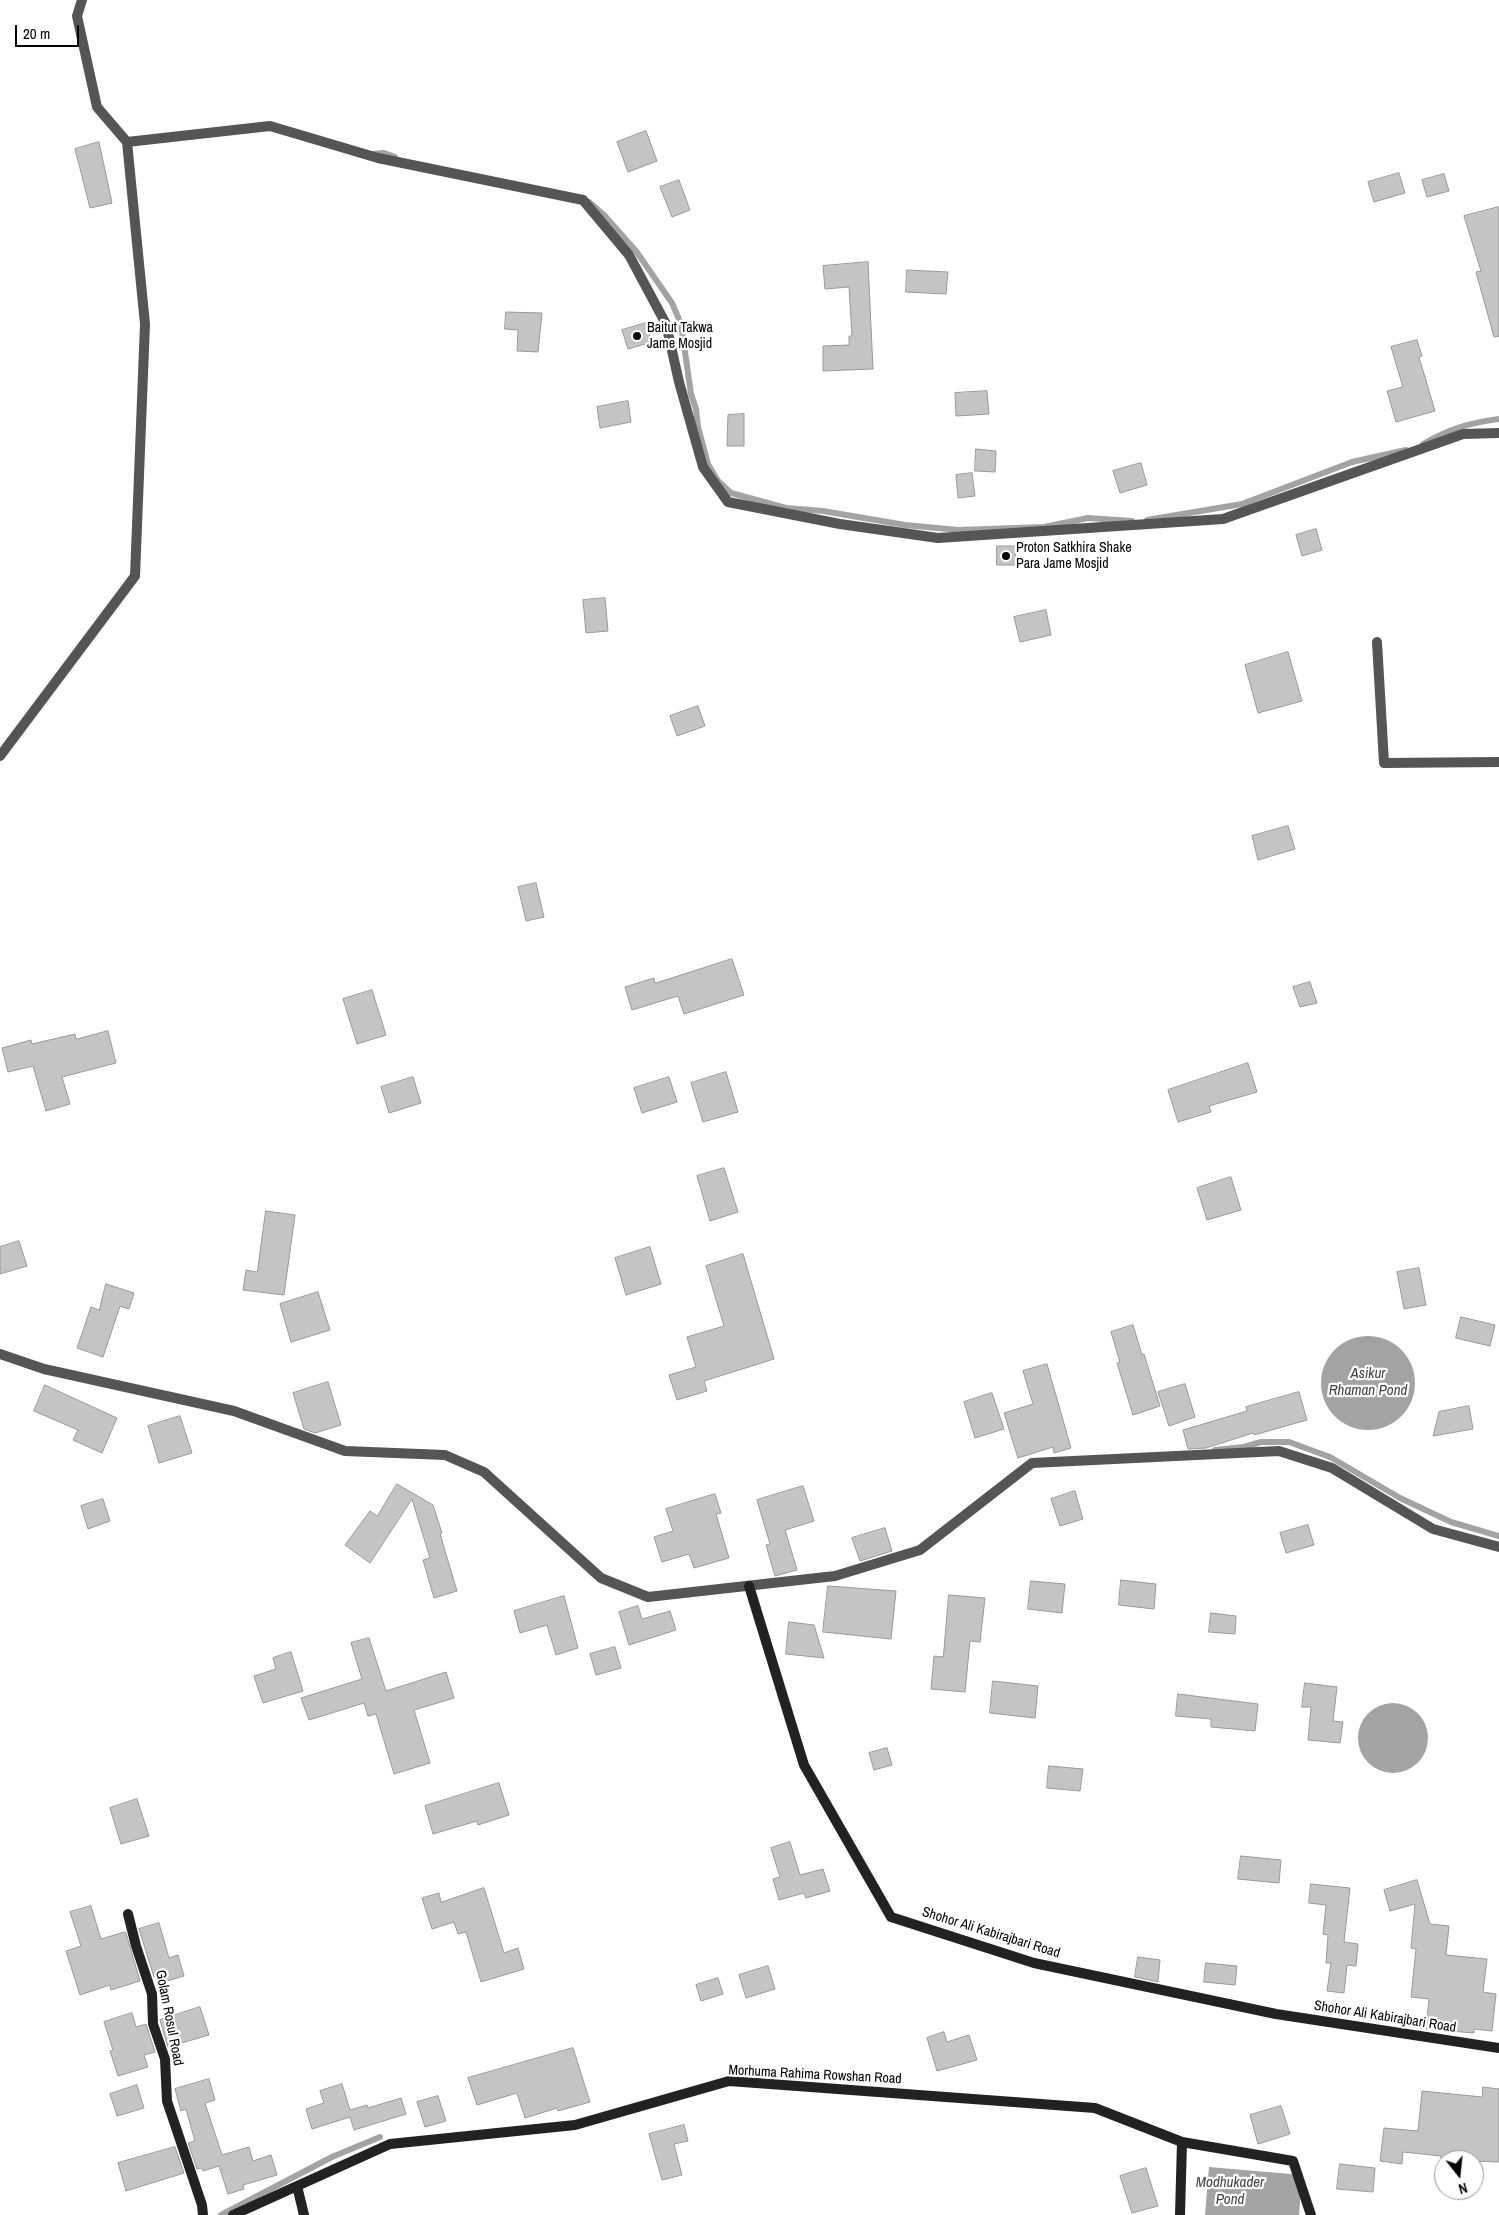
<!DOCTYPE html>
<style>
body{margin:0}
#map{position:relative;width:1499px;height:2215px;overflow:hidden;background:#fff;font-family:"Archivo Narrow",sans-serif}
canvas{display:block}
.north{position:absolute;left:1434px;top:2150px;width:50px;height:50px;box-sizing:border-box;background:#fff;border:1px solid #999;border-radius:50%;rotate:164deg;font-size:14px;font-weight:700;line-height:20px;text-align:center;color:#000}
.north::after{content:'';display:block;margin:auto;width:18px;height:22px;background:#000;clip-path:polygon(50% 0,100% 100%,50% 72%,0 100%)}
.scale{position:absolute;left:15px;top:25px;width:64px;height:22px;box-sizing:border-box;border:2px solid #000;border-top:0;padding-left:6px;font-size:15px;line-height:18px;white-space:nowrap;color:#000;-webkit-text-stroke:4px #fff;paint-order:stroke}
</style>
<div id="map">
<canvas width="1499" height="2215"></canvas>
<div class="north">N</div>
<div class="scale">20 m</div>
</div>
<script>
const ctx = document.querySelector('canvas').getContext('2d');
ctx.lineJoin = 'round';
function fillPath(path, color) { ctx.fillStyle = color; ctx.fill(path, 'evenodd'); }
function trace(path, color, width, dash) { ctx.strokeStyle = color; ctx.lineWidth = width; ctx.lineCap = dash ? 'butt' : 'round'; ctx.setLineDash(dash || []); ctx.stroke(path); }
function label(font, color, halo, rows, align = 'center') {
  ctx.font = font + ' "Archivo Narrow",sans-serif'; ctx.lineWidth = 4.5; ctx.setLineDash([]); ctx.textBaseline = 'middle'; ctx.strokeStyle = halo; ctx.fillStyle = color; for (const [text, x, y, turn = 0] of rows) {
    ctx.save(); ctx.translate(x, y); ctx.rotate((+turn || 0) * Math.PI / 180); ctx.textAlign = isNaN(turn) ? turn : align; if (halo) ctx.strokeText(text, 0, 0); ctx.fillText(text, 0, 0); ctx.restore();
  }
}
const water = new Path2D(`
 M1321 1383a47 47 0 1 1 94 0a47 47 0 1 1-94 0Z
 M1358 1738a35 35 0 1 1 70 0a35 35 0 1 1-70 0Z
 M1209,2167l93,8 -3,40h-94z`);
const stream = new Path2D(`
 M373,154l11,-1 11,4
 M589,202l15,13 32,36 36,52 9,21 10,70 5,15 2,18 10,37 10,17 13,12 55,15 37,3 82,14 53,5 86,-3 44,-9 44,3
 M1423,444c27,-15 45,-21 76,-25
 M1147,520l95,-16 110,-42 54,-12
 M1215,1450l29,-3 17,-5h28l41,15 70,41 51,24 48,14
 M221,2215l111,-58 48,-20`);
const building = new Path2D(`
 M646,131l11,30 -29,11 -11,-30z
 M99,142l13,61 -22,5 -15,-59z
 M1399,173l6,20 -31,9 -6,-20z
 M1444,174l5,17 -22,6 -5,-17z
 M679,180l11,30 -18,7 -12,-30z
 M1499,207v129l-5,1 -18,-65 5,-1 -17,-55z
 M868,262l5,107 -50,2v-25l26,-1v-9h3l-3,-49 -24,2 -2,-23z
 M907,270l41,2 -2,22 -40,-2z
 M506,312l36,1 -4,39 -21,-1 1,-21 -13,-1z
 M646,323l6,19 -24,7 -6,-19z
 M1417,340l5,16 -3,1 16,54 -39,11 -9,-31 16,-4 -12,-40z
 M987,391l2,23 -33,2 -1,-23z
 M628,401l3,21 -31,6 -3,-21z
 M744,414v32h-17l1,-31z
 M976,449l20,2 -1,21 -20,-1z
 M1141,463l6,22 -27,8 -7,-22z
 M972,473l3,23 -17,2 -2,-23z
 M1316,529l6,21 -20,6 -6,-21z
 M997,546h19l-1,19h-18z
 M605,598l3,33 -22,2 -3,-33z
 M1046,610l5,25 -31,7 -6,-25z
 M1288,652l14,49 -44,12 -13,-48z
 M698,706l7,20 -28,10 -7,-20z
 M1288,826l7,23 -37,11 -6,-24z
 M536,883l8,34 -18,4 -8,-34z
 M732,959l12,36 -60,19 -6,-18 -46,14 -7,-23 29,-9 1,5z
 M1310,982l7,21 -17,4 -7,-20z
 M372,990l14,45 -29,9 -14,-45z
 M108,1031l8,32 -54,14 8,27 -24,7 -13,-45 -25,6 -6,-24 29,-8 1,4 43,-10 1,5z
 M1248,1063l9,29 -48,14 2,6 -33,10 -10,-32z
 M726,1072l12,40 -35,10 -12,-39z
 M413,1077l8,26 -32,10 -8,-26z
 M669,1077l8,25 -35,11 -8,-25z
 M724,1168l14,44 -28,9 -13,-45z
 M1231,1177l10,33 -34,10 -10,-32z
 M266,1211l29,4 -11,80 -41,-5 3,-20 11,2z
 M19,1241l8,25 -27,8v-27z
 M650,1247l11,37 -35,11 -11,-37z
 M743,1254l31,105 -70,22 3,10 -30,9 -8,-25 27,-8 -9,-30 37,-11 -18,-60z
 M1419,1268l7,37 -22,4 -7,-37z
 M106,1284l28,9 -5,16 -9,-3 -17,51 -26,-9 14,-41 8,3z
 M318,1292l12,38 -39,12 -11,-38z
 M1461,1317l34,8 -5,21 -34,-8z
 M1133,1325l9,30 2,-1 16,52 -27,9 -16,-52 3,-1 -9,-30z
 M1047,1364l24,84 -17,5 -1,-6 -35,11 -14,-45 29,-9 -10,-33z
 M328,1382l13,43 -26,8 -11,-4 -11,-36z
 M1185,1384l10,33 -26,9 -11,-34z
 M45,1385l72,33 -15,35 -29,-13 5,-10 -44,-19z
 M1299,1392l8,28 -53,15 -1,-2 -47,15 -18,1 -5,-19 64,-19 -1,-4z
 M992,1393l12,36 -29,9 -11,-36z
 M1469,1406l4,23 -40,7 6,-24z
 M180,1416l12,37 -33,10 -11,-37z
 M397,1484l36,21 9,28 -2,1 17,57 -23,7 -11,-38 7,-2 -18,-59 -42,64 -25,-18 25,-34 7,5z
 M803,1486l11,35 -29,9 12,40 -22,6 -9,-31 4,-1 -13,-44z
 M1075,1491l8,28 -23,7 -9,-27z
 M715,1494l6,19 -5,1 13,44 -35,10 -5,-14 -27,8 -8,-25 19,-6 -7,-22z
 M103,1499l7,22 -22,8 -7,-23z
 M1308,1525l6,20 -28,8 -6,-20z
 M885,1528l7,23 -32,10 -8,-23z
 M1121,1580l35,4 -2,25 -35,-4z
 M1031,1581l34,3 -3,29 -34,-4z
 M828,1586l68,5 -5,48 -68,-7z
 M949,1595l36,3 -5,44 -10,-1 -5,51 -34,-3 3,-33 9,1z
 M564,1596l14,52 -22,7 -9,-30 -27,8 -6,-22z
 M638,1606l4,13 28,-8 6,19 -47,15 -10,-33z
 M1211,1613l25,3 -1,18 -26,-2z
 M789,1622l25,3 10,33 -38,-4z
 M369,1638l17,53 60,-19 8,26 -40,12 16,53 -36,11 -18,-60 -8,2 -4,-13 -55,17 -8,-22 61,-19 -11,-36z
 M615,1647l6,21 -25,7 -6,-21z
 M291,1652l12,39 -40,12 -9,-27 22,-7 -3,-11z
 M993,1681l45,5 -3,32 -45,-5z
 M1305,1683l32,4 -4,34 10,1 -3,21 -32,-3 3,-33h-9z
 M1178,1694l80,10 -3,27 -44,-4v-8l-35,-3z
 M887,1748l5,17 -18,5 -5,-17z
 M1049,1766l34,3 -3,22 -33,-3z
 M499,1783l10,32 -31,10 -1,-4 -44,13 -8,-28z
 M137,1799l12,37 -28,8 -11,-36z
 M790,1842l10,33 23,-6 7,22 -24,7 -2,-5 -25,7 -6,-21 7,-2 -9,-29z
 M1241,1856l40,4 -2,23 -41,-4z
 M1417,1880l13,44 19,2 -3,29 41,4 -4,33 13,2 -4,37 -18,-2v4l-48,-4 3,-30 -18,-2 5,-48 -5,-1 4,-44 -25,7 -6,-21z
 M1311,1884l39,4 -6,54 14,2 -2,22 -9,-1 -3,28 -17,-2 4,-28h-5l2,-28 -5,-1 3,-29 -17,-2z
 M484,1888l20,65 14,-5 6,21 -43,13 -15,-50 -8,2 -4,-12 -22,7 -10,-31 17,-5 2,9z
 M91,1906l10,33 23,-7 2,1 14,48 -29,9 -1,-5 -30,10 -14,-44 15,-5 -11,-34z
 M159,1923l10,35 9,-3 6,21 -17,5 -2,-8 -11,4 -15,-48z
 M1138,1957l22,3 -2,22 -23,-5z
 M1206,1963l31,3 -2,19 -31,-3z
 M768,1966l7,23 -29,9 -7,-23z
 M718,1978l5,16 -22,7 -5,-16z
 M200,2007l9,28 -41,12 -8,-27z
 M132,2013l4,14 10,-3 9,28 -11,3 4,12 -30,9 -8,-25 3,-1 -9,-28z
 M944,2032l3,10 22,-7 8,25 -40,11 -10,-33z
 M573,2048l17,54 -32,9 -1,-3 -32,10 -8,-25 -40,12 -9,-27z
 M209,2079l6,21 -10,3 17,52 27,-8 4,14 18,-6 6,20 -34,10 1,4 -16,5 -9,-28 -16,5 -1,-3 -5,1 -9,-26 7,-2 -9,-32 -5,2 -6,-22z
 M342,2084l8,26 17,-5 1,3 33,-10 5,16 -52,16 -4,-13 -38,12 -6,-20 18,-6 -4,-12z
 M137,2085l7,23 -27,8 -7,-22z
 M1483,2087l16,2v73l-58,-2v-4l-38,-4 -1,12 -22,-3 4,-33 34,3 4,-40 60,6z
 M438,2096l8,25 -21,6 -8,-25z
 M1281,2106l9,28 -32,10 -8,-29z
 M684,2125l4,16 -14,3 8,31 -20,5 -13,-46z
 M175,2147l9,26 -58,18 -8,-28z
 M1340,2164l35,4 -2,24 -36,-3z
 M1146,2168l12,38 -26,7 -12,-37z`);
const street = new Path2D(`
 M82,0l-5,16 20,91 30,35 143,-16 108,32 205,42 46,55 37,69 13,58 24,85 25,35 112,22 98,14 285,-19 240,-85 36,-1
 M1377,642l7,121 115,-1
 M0,756l135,-180 10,-252 -18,-182
 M0,1354l44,15 190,42 111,40 100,4 39,17 117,106 47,19 187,-21 85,-26 112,-87 247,-12 53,17 101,61 66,18`);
const secondary = new Path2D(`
 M749,1586l55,179 87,152 143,46 242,51 223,34
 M128,1914l8,32 16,48 1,30 12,35 2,42 35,104 1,10
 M297,2186l7,29
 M233,2215l157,-71 185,-19 154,-44 366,27 87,34 111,19 18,54
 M1180,2215l2,-73`);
const markers = [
 [637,336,5,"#000"],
 [1006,556,5,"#000"]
];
const poiNames = [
 ["Baitut Takwa",647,328],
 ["Jame Mosjid",647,344],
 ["Proton Satkhira Shake",1016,548],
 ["Para Jame Mosjid",1016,564]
];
const streetNames = [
 ["Shohor Ali Kabirajbari Road",991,1933,17],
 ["Shohor Ali Kabirajbari Road",1385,2017,9],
 ["Golam Rosul Road",169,2018,79],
 ["Morhuma Rahima Rowshan Road",815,2075,3]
];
const waterNames = [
 ["Asikur",1368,1374],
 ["Rhaman Pond",1368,1391],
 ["Modhukader",1230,2183],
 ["Pond",1230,2200]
];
fillPath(water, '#a3a3a3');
trace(stream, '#a3a3a3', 6);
fillPath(building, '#c4c4c4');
trace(building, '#999', 1);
trace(street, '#555', 10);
trace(secondary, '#222', 10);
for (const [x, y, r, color] of markers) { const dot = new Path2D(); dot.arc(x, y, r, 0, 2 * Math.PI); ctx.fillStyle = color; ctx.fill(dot); trace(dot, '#fff', 2); }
label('14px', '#000', '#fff', poiNames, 'left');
label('14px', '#000', '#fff', streetNames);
label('italic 15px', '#444', '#fff', waterNames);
</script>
